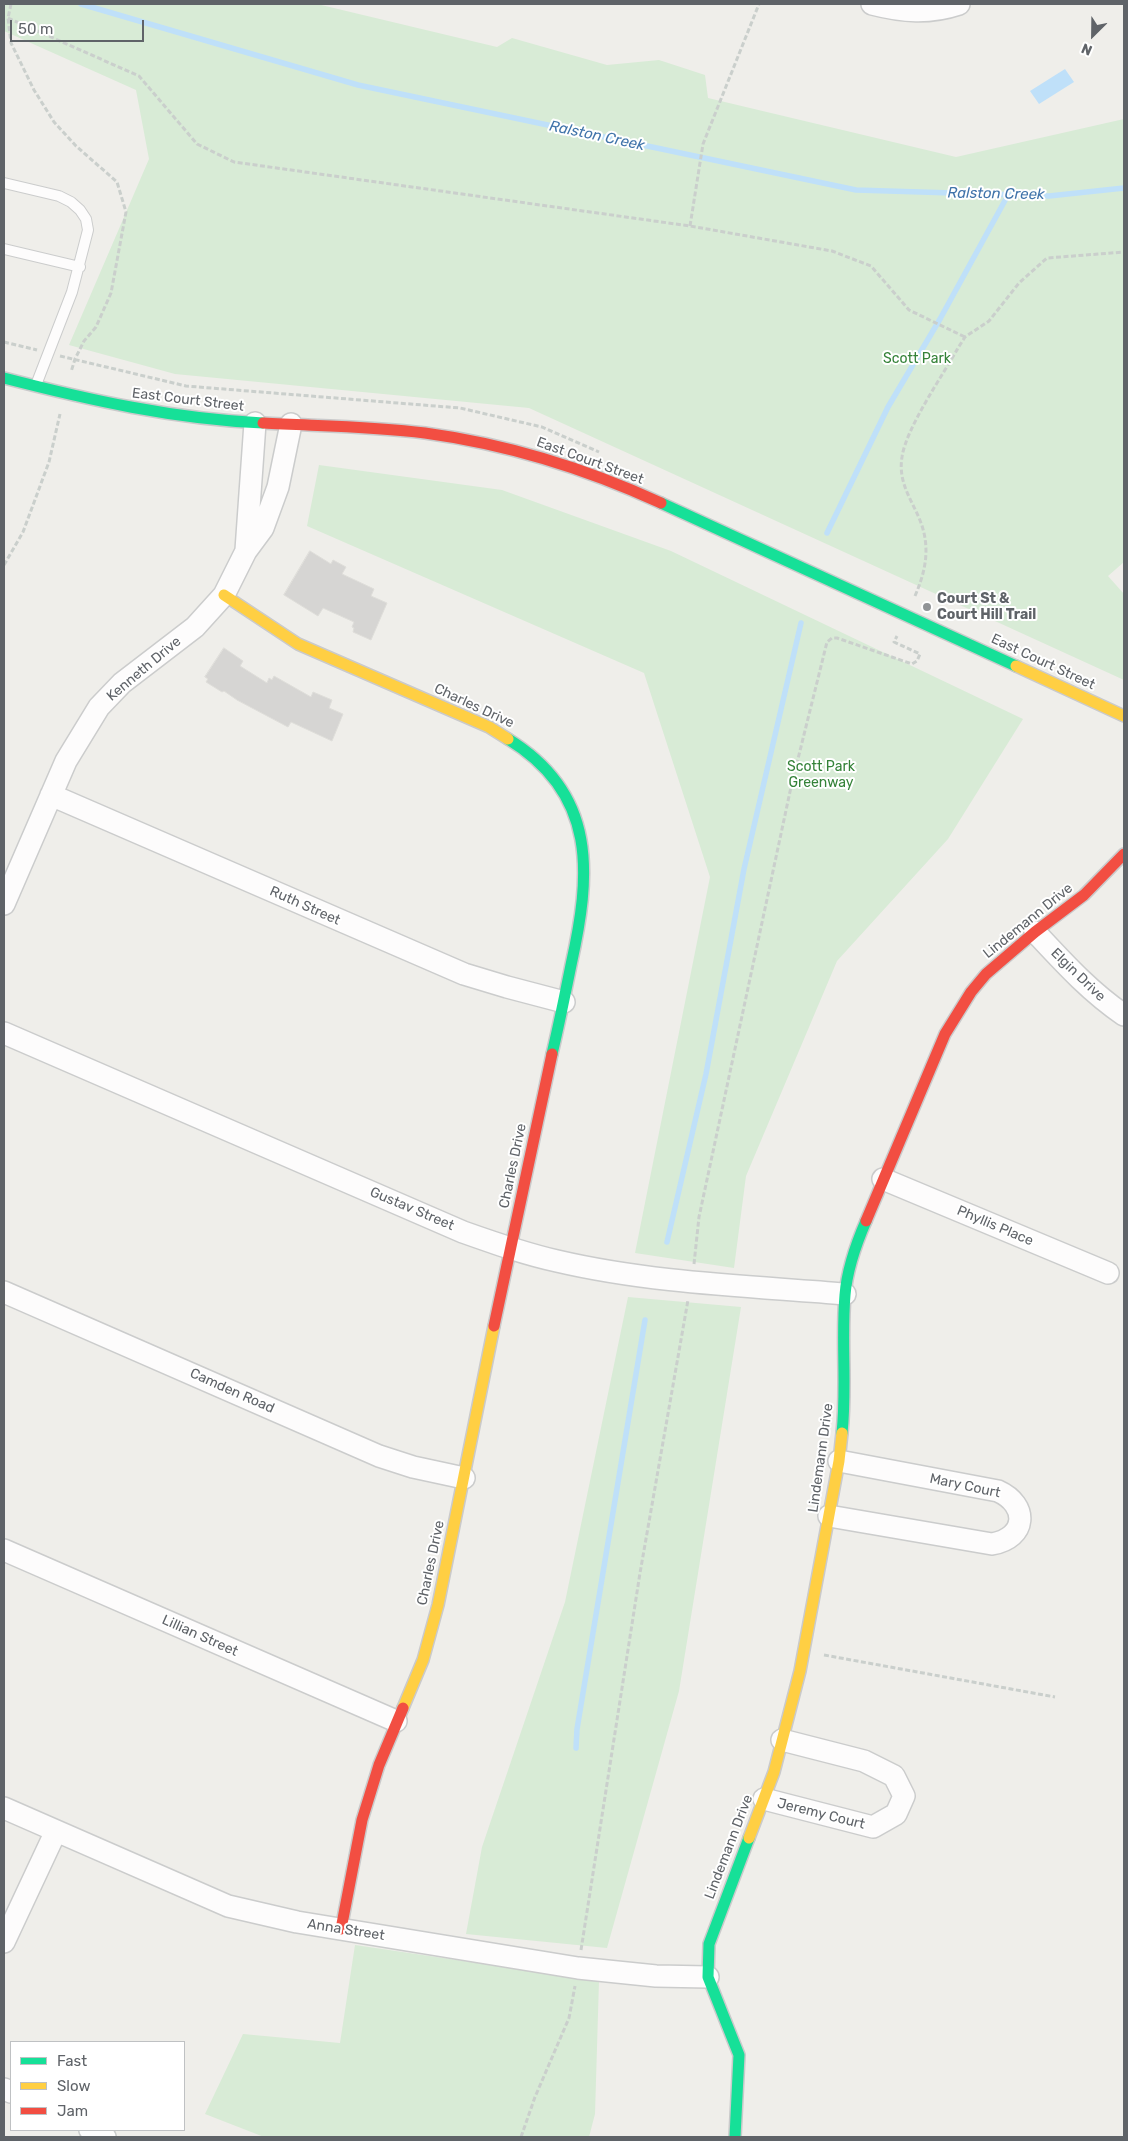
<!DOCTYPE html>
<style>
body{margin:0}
#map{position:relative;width:1128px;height:2141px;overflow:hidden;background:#efeeea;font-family:Rubik,sans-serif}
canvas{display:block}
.frame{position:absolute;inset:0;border:5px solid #5f6368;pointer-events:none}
.legend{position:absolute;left:10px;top:2041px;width:175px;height:90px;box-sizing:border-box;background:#fff;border:1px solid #bfc1c3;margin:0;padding:6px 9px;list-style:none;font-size:15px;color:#5f6368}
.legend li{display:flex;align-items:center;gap:10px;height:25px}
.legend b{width:25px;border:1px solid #bfc1c3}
.north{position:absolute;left:1068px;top:10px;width:50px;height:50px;-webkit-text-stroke:4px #fff;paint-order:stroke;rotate:203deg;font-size:14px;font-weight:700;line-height:20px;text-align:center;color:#5f6368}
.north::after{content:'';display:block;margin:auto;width:18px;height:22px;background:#5f6368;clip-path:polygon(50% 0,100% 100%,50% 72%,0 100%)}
.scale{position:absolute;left:10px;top:20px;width:134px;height:22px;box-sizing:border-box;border:2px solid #5f6368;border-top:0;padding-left:6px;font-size:15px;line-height:18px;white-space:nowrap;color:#5f6368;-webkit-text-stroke:4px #fff;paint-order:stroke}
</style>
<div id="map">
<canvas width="1128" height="2141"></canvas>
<div class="frame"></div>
<ul class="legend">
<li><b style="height:6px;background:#16e098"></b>Fast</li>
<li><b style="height:6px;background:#ffcf43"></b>Slow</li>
<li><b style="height:6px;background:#f24e42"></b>Jam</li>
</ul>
<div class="north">N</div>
<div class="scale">50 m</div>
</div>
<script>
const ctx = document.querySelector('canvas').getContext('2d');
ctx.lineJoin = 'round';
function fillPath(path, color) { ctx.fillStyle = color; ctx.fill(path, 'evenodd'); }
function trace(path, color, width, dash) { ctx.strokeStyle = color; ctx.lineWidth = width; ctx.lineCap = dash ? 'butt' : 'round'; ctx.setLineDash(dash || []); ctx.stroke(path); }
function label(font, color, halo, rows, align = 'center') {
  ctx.font = font + ' Rubik,sans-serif'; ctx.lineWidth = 4; ctx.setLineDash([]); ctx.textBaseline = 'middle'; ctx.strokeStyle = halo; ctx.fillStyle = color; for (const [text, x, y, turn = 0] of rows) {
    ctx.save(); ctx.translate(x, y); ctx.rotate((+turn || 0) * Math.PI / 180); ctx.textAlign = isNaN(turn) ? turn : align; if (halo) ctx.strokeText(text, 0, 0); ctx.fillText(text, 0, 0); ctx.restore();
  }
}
const green = new Path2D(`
 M4,4h313l180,43 15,-9 95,27 52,-5 46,15 3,23 248,59 168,-38v443l-16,14 16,18v86l-595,-272 -354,-34 -106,-29 80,-186 -13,-69 -132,-59z
 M319,465l183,25 169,61 352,168 -75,120 -111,122 -91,215 -12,92 -99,-15 75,-376 -66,-204 -337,-147z
 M628,1297l113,10 -62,384 -72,257 -141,-14 16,-87 83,-245z
 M355,1945l244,36 -4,133 -6,23h-325l-59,-23 38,-80 97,9z`);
const water = new Path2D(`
 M1065,69l9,13 -35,22 -9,-13z`);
const stream = new Path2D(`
 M81,4l277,81 498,105 193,6 75,-8
 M827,533l61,-126 52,-88 68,-124
 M667,1242l39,-168 38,-205 57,-246
 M576,1748l1,-19 68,-409`);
const building = new Path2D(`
 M310,551l21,13 2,-4 13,7 -4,7 32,15 -3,7 16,7 -16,37 -18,-8 1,-4 -2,-1 2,-5 -31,-14 -5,8 -34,-21z
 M224,648l19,13 -3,5 27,17 2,-5 3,2 2,-4 37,21 2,-5 19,8 -3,8 14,6 -11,27 -41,-19 -3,5 -51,-27 -13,-9 -2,1 -16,-10 2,-3 -3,-2z`);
const path = new Path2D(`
 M11,4l-3,14 3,25 23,47 20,32 22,24 41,36 9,30 -15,81 -15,34 -12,14 -9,18 -4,13
 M8,18l131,58 58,68 37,18 456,64 142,25 39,15 38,44 56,27
 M690,226l13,-82 56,-140
 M4,342l33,8
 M60,356l126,30 274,22 82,19 57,25
 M4,565l19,-33 26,-70 11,-48
 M915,596c9,-21 14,-41 9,-63 -6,-27 -27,-45 -22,-76 4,-29 41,-82 56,-109l7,-11 24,-16 30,-38 28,-25 77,-6
 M694,1264l5,-47 92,-430 36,-145 5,-4h5l75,26 5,-3 3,-7 -26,-12 3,-6
 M824,1655l231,42
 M581,1950l59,-377 48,-273
 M521,2137l14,-40 34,-79 6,-32`);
const lane = new Path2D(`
 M4,183l55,13 12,6 9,8 6,9 2,11 -16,62 -36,93
 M4,249l76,18`);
const street = new Path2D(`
 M872,4c31,8 57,10 87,0
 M246,550l9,-127
 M51,795l413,179 43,13 57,15
 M4,904l62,-143 33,-54 23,-24 73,-56 29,-32 22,-44 17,-23 15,-41 13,-63
 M1035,932c28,30 55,60 89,83
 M4,1033l459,199c31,11 62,22 94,29 94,22 192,25 288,33
 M883,1179l225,94
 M4,1292l375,164 34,11 51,11
 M829,1516l163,28c35,-6 37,-39 6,-53l-159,-30
 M4,1550l392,171
 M764,1799l109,28 23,-13 8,-18 -10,-20 -30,-15 -82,-21
 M4,1808l224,98 69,16 281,46 78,8 52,1
 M4,1942l52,-111
 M4,2089l7,3
 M90,2130l15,7`);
const fast = new Path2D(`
 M4,378c85,22 170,41 259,45
 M661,503l355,163
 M508,739c90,55 83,136 63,226 -6,30 -12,59 -19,89
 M842,1433c5,-46 -1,-92 3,-138 2,-25 11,-51 21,-74
 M735,2137l4,-82 -31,-78 1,-33 40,-106`);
const slow = new Path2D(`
 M224,595l74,49 191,83 19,12
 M1016,666l108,50
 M403,1708l20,-48 15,-55 56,-279
 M749,1838l25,-66 26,-101 39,-210 3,-28`);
const jam = new Path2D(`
 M263,423c54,3 108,3 162,10 81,11 162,36 236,70
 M866,1221l79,-187 26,-42 15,-18 49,-42 49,-37 40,-41
 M494,1326l58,-272
 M341,1929l21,-109 17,-55 24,-57`);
const markers = [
 [927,607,5,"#919496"]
];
const parkNames = [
 ["Scott Park",917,359],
 ["Scott Park",821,767],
 ["Greenway",821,783]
];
const streetNames = [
 ["East Court Street",188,400,7],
 ["East Court Street",590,461,20],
 ["East Court Street",1043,662,25],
 ["Kenneth Drive",144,669,-40],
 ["Charles Drive",474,706,25],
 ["Ruth Street",305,906,24],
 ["Lindemann Drive",1028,921,-39],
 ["Elgin Drive",1078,975,44],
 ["Charles Drive",513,1166,-78],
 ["Gustav Street",412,1209,23],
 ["Phyllis Place",995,1226,23],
 ["Camden Road",232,1391,24],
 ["Lindemann Drive",821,1458,-82],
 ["Mary Court",965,1486,12],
 ["Charles Drive",431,1563,-78],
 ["Lillian Street",200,1636,24],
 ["Jeremy Court",821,1814,14],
 ["Lindemann Drive",729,1847,-69],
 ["Anna Street",346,1930,9]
];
const poiNames = [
 ["Court St &",937,599],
 ["Court Hill Trail",937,615]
];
const waterNames = [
 ["Ralston Creek",597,136,12],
 ["Ralston Creek",996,194,1]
];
fillPath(green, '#d8ebd6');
fillPath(water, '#bfe0f9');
trace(stream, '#bfe0f9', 5.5);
fillPath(building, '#d6d5d3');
trace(building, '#deddd9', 1);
trace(lane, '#cbcccc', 12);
trace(street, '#cbcccc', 24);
trace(fast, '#cacacb', 14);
trace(slow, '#cacacb', 14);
trace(jam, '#cacacb', 14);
trace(path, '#cacfcc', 3, [5, 2.5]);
trace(lane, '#fdfcfc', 10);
trace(street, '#fdfcfc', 21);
trace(fast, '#16e098', 11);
trace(slow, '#ffcf43', 11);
trace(jam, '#f24e42', 11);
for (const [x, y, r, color] of markers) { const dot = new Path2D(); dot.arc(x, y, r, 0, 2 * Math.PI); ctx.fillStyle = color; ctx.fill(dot); trace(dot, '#fff', 2); }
label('14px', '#348238', '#fff', parkNames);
label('14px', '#5f6368', '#fff', streetNames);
label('bold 14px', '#5f6368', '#fff', poiNames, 'left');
label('italic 15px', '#4174aa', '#fff', waterNames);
</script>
